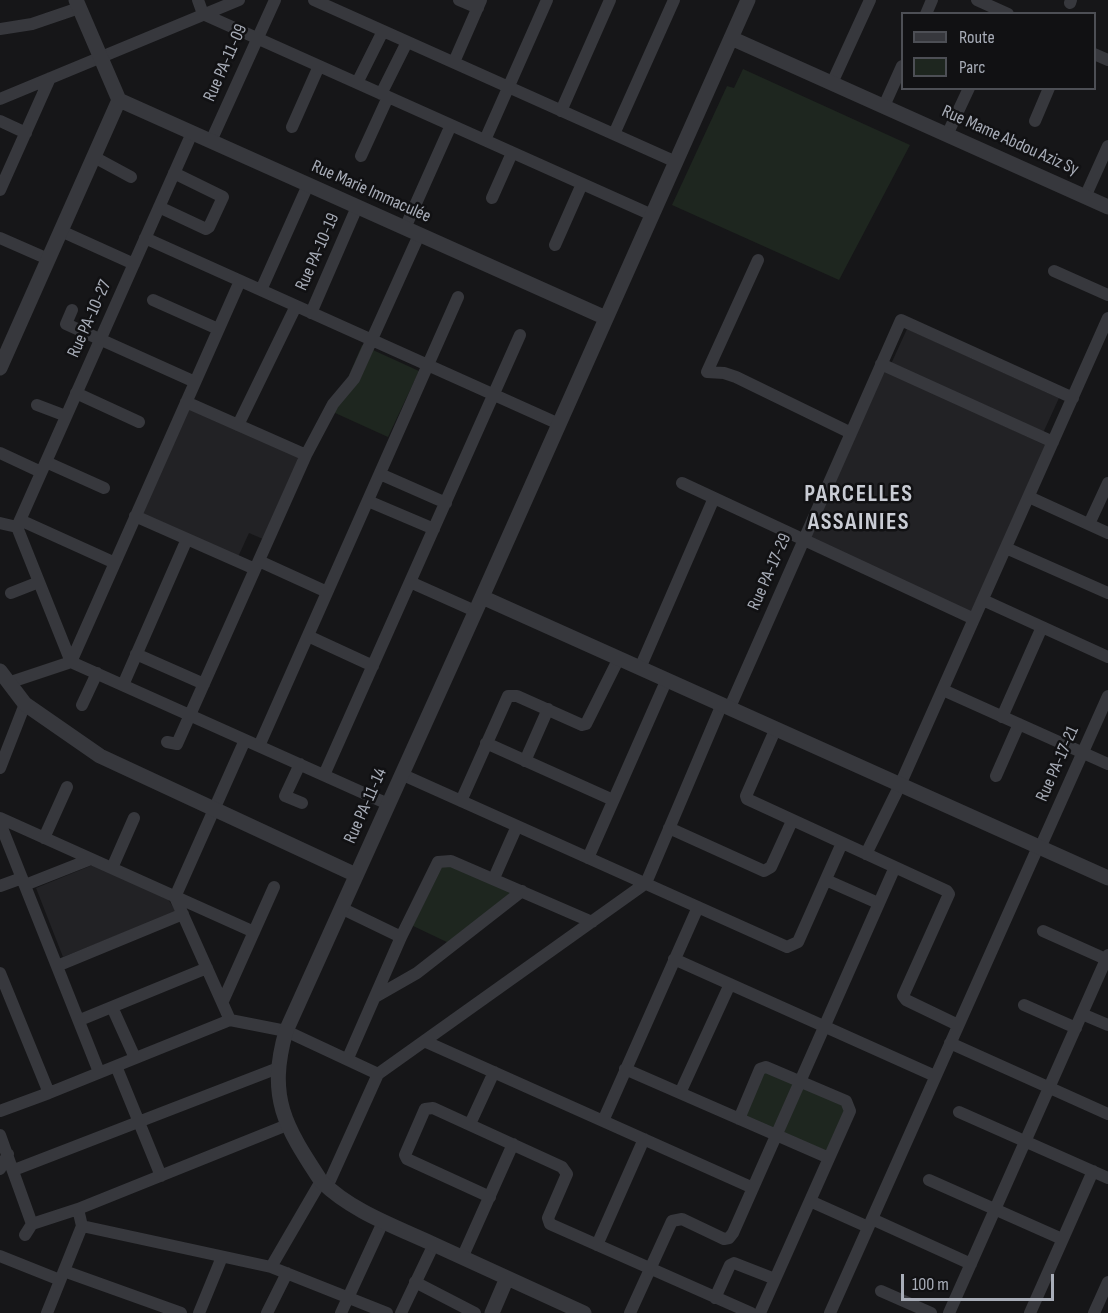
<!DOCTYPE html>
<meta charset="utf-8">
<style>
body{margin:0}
#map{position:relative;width:1108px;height:1313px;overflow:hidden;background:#161618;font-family:"Sofia Sans Condensed",sans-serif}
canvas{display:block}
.legend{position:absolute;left:901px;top:12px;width:195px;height:78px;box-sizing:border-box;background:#111113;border:2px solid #4d4f55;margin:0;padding:8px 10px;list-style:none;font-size:18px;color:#a8adb8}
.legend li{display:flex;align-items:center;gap:12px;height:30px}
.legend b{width:30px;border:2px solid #4d4f55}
.scale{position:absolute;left:901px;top:1274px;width:153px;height:27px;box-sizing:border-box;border:3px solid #a8adb8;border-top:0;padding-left:8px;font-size:18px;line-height:21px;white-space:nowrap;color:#a8adb8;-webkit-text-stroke:4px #111113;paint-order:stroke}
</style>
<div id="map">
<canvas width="1108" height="1313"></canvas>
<ul class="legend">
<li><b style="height:8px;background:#37383d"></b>Route</li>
<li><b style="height:16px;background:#1e261f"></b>Parc</li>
</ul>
<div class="scale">100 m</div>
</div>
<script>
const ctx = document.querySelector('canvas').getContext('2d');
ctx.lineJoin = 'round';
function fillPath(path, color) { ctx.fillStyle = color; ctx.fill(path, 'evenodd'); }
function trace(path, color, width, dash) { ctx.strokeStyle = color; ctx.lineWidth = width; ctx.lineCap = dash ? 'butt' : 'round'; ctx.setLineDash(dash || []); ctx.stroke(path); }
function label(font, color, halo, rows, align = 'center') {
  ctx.font = font + ' "Sofia Sans Condensed",sans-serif'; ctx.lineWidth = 5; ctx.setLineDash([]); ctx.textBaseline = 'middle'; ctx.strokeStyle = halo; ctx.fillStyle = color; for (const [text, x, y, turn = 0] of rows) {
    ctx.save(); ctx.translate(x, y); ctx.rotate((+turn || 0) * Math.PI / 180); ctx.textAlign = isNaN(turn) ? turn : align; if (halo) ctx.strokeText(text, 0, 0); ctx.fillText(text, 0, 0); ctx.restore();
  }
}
const built = new Path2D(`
 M907,329l152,69 -16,35 -152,-69z
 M883,369l164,77 -76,166 -164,-75z
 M187,406l113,51 -37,82 -14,-6 -11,24 -98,-44z
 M95,864l73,35 8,13 -113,45 -27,-69z`);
const green = new Path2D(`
 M743,69l167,76 -71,135 -167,-75 55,-119 7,2z
 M362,345l57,26 -31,66 -55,-25z
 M442,863l72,30 -63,51 -40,-19z
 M760,1067l88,40 -21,47 -89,-40z`);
const minor = new Path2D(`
 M198,0l5,14 449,201
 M314,0l362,162
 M459,0l19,8
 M977,0l31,14
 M1070,3l1,-3
 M926,14l6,-14
 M0,29l32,-5 47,-16
 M1094,54l14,6
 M454,62l27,-62
 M357,83l26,-52
 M832,83l38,-83
 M381,94l26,-52
 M0,99l239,-99
 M884,106l18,-40
 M561,111l49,-111
 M0,121l26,12
 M1035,121l14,-33
 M292,127l27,-61
 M614,134l60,-134
 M947,135l22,-47
 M485,140l62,-140
 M211,141l64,-141
 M361,156l27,-59
 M94,157l37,20
 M0,190l50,-112
 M1085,197l23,-51
 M492,198l20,-45
 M159,207l47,22 3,-2 14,-30 -49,-24
 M405,228l46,-103
 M61,231l73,33
 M0,238l48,21
 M145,238l414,186
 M555,245l27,-61
 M758,260l-51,112 17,1 12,4 115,56
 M1054,271l54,24
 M261,290l47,-105
 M153,300l65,29
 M72,310l-6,14 129,58
 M311,313l46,-106
 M881,364l172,78
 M76,393l63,29
 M186,402l120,53
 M37,405l29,11
 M238,425l58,-119
 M0,453l41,19
 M46,462l58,26
 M380,474l66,29
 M682,483l292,136
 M1029,497l79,36
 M368,501l66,28
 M135,516l120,53
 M20,520l95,43
 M0,523l17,4
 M1089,524l19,-41
 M1006,548l102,45
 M259,561l68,31
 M410,582l65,29
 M11,593l28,-11
 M983,600l125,57
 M308,636l65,30
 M136,654l68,30
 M71,662l-54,-135 175,-394
 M71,662l169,-381
 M640,668l74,-170
 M8,683l63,-21 317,142
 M123,685l64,-146
 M943,690l165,74
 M82,705l15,-32
 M730,707l171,-387 172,78
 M1002,717l40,-90
 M776,728l-30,68 1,3 200,92 2,3 -46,102 3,4 52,25
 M167,742l10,2 129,-289 27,-51 21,-25 65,-144
 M486,743l127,57
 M259,746l199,-449
 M525,761l23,-52
 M300,764l-15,32 17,7
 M0,768l25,-64
 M401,774l386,173 11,-5 44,-99
 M324,775l196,-440
 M996,776l23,-52
 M461,801l47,-105h9l65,29 4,-1 33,-66
 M0,818l254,114
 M0,823l99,249
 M669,828l95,43 7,-4 21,-46
 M44,838l23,-51
 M1040,848l68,-152
 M866,854l34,-69 208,-467
 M588,858l79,-179
 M112,868l22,-50
 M494,878l23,-52
 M826,880l52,23
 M25,885l66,-26
 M0,886l22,-8
 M341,908l60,29
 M1043,931l65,29
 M674,959l261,117
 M57,966l126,-52
 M0,973l49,120
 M375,997l42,-24 105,-82
 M223,1001l51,-114
 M1024,1005l52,23
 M112,1007l23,51
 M1082,1014l26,11
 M80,1020l127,-52
 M230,1020l-55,-123 70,-157
 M424,1041l329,147
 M950,1043l158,71
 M348,1058l53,-121 37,-75 13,-1 141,61
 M116,1066l45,110
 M625,1069l204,89
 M680,1093l50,-109
 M0,1111l49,-18 181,-73 56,11 92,43
 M959,1112l149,66
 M739,1119l21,-50 6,-2 80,34 4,10 -90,202
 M603,1121l95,-214
 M470,1124l24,-52
 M0,1135l32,89
 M0,1169l8,-15
 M14,1170l264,-102
 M929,1180l133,59
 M327,1187l51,-113 268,-191 76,-179
 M490,1197l-83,-38 -2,-4 20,-46 8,-1 129,59 5,7 -19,44 2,6 201,89
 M810,1201l58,26
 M78,1209l4,17 189,41 116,46
 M872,1219l99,45
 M25,1235l7,-11 46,-15 209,-84
 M597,1245l47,-106
 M0,1256l60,24
 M462,1258l51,-114
 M271,1267l50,-86
 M64,1271l117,42
 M415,1282l60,31
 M881,1291l50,22
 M715,1298l15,-33 4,-2 41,16
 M47,1313l35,-87
 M199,1313l23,-56
 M267,1313l20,-40
 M341,1313l42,-91
 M401,1313l33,-69
 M630,1313l42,-92 10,-2 42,20 5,-1 4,-5 162,-366
 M830,1313l208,-466
 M949,1313l159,-358
 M1030,1313l63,-142
 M1094,1313l14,-31`);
const tertiary = new Path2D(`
 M731,38l377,169
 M119,100l487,218
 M0,368l119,-268 -43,-100
 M482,597l626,281
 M0,671l25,33 75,52 256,119
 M492,1313l15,-35
 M584,1313c-51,-23 -101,-46 -151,-69 -39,-18 -82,-33 -112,-63 -36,-55 -54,-83 -35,-150l196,-434 266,-597`);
const streetNames = [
 ["Rue PA-11-09",226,63,-66],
 ["Rue Mame Abdou Aziz Sy",1010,141,24],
 ["Rue Marie Immaculée",371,192,24],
 ["Rue PA-10-19",318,252,-66],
 ["Rue PA-10-27",90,319,-66],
 ["Rue PA-17-29",770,572,-66],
 ["Rue PA-17-21",1058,764,-66],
 ["Rue PA-11-14",366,806,-66]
];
const districtNames = [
 ["PARCELLES",859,495],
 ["ASSAINIES",859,523]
];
fillPath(built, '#222225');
fillPath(green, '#1e261f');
trace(minor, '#37383d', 12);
trace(tertiary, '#37383d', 15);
label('18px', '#a8adb8', '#111113', streetNames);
ctx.letterSpacing = '1.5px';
label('bold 24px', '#c9ccd4', '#111113', districtNames);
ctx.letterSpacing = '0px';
</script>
